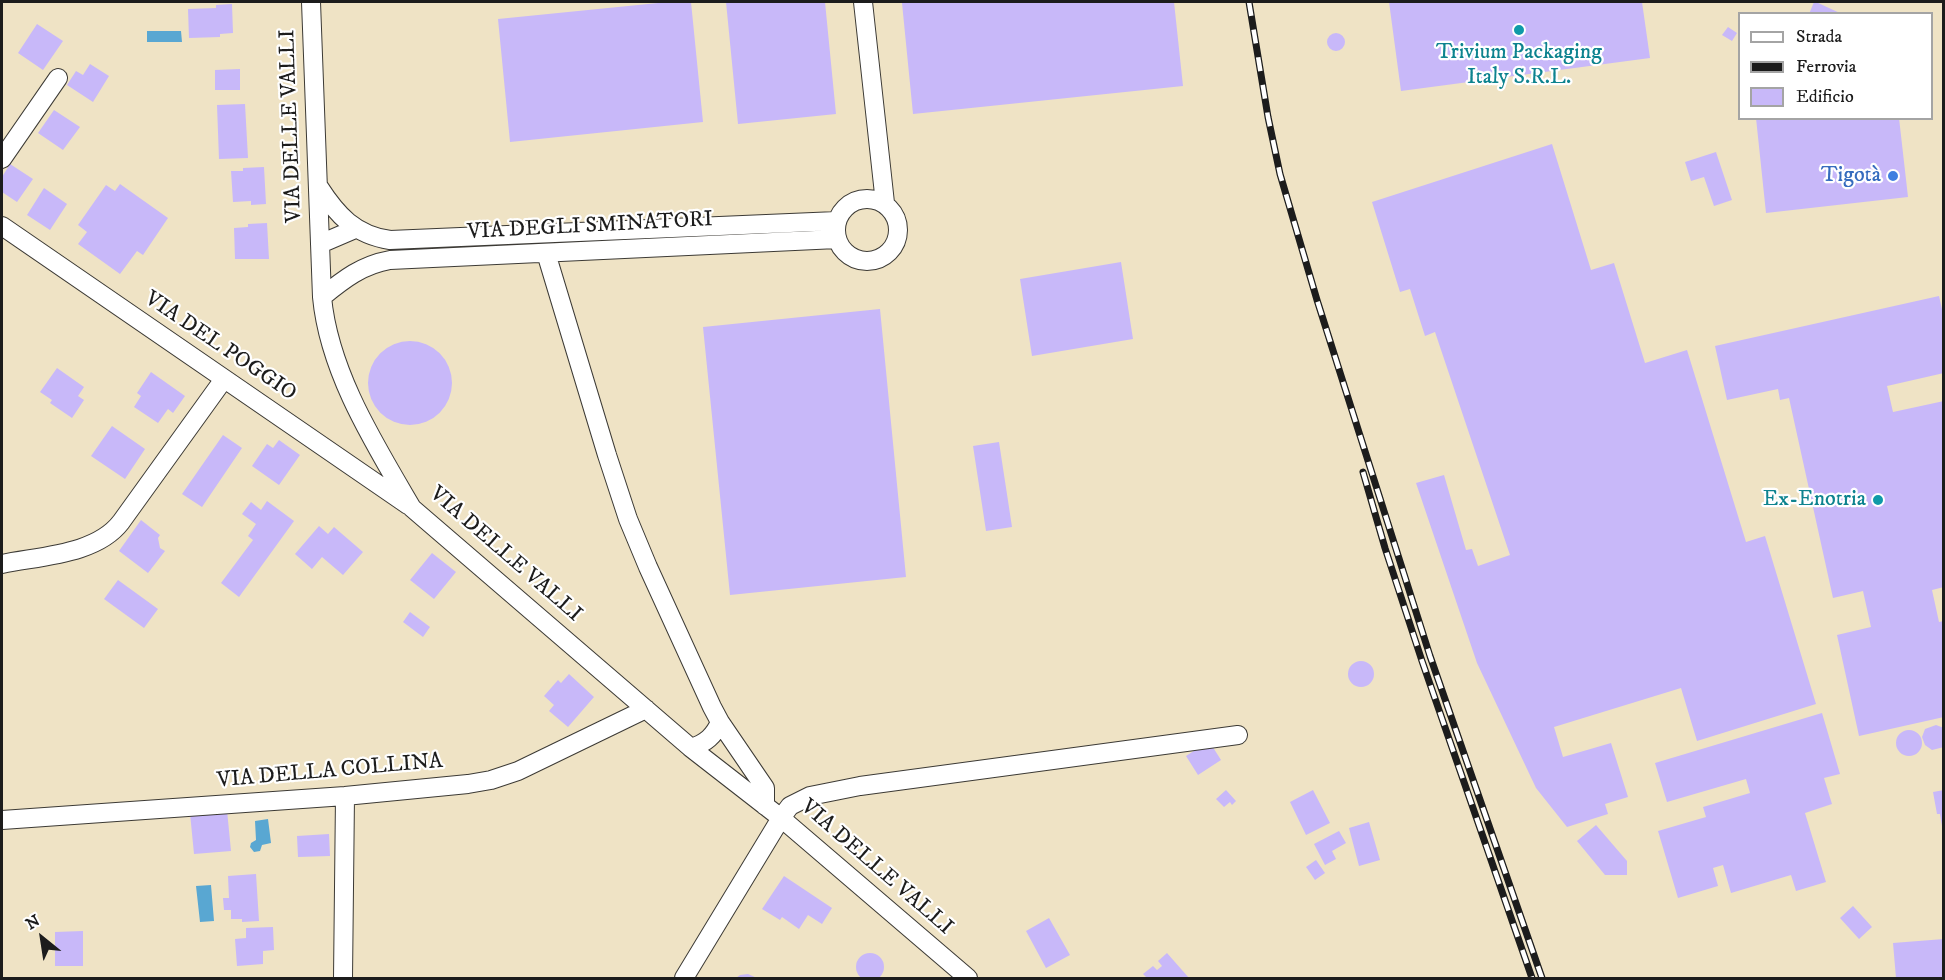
<!DOCTYPE html>
<meta charset="utf-8">
<style>
body{margin:0}
#map{position:relative;width:1945px;height:980px;overflow:hidden;background:#efe3c5;font-family:"IM FELL DW Pica",serif}
canvas{display:block}
.frame{position:absolute;inset:0;border:3px solid #1c1c1c;pointer-events:none}
.legend{position:absolute;left:1738px;top:12px;width:195px;height:108px;box-sizing:border-box;background:#fff;border:2px solid #a4a4a4;margin:0;padding:8px 10px;list-style:none;font-size:18px;color:#1c1c1c}
.legend li{display:flex;align-items:center;gap:12px;height:30px}
.legend b{width:30px;border:2px solid #a4a4a4}
.north{position:absolute;left:12px;top:908px;width:60px;height:60px;-webkit-text-stroke:4px #fff;paint-order:stroke;rotate:330deg;font-size:16px;font-weight:700;line-height:24px;text-align:center;color:#1c1c1c}
.north::after{content:'';display:block;margin:auto;width:21px;height:27px;background:#1c1c1c;clip-path:polygon(50% 0,100% 100%,50% 72%,0 100%)}
</style>
<div id="map">
<canvas width="1945" height="980"></canvas>
<div class="frame"></div>
<ul class="legend">
<li><b style="height:8px;background:#fff"></b>Strada</li>
<li><b style="height:8px;background:#1c1c1c"></b>Ferrovia</li>
<li><b style="height:16px;background:#c8b8f9"></b>Edificio</li>
</ul>
<div class="north">N</div>
</div>
<script>
const ctx = document.querySelector('canvas').getContext('2d');
ctx.lineJoin = 'round';
function fillPath(path, color) { ctx.fillStyle = color; ctx.fill(path, 'evenodd'); }
function trace(path, color, width, dash) { ctx.strokeStyle = color; ctx.lineWidth = width; ctx.lineCap = dash ? 'butt' : 'round'; ctx.setLineDash(dash || []); ctx.stroke(path); }
function label(font, color, halo, rows, align = 'center') {
  ctx.font = font + ' "IM FELL DW Pica",serif'; ctx.lineWidth = 4.5; ctx.setLineDash([]); ctx.textBaseline = 'middle'; ctx.strokeStyle = halo; ctx.fillStyle = color; for (const [text, x, y, turn = 0] of rows) {
    ctx.save(); ctx.translate(x, y); ctx.rotate((+turn || 0) * Math.PI / 180); ctx.textAlign = isNaN(turn) ? turn : align; if (halo) ctx.strokeText(text, 0, 0); ctx.fillText(text, 0, 0); ctx.restore();
  }
}
const water = new Path2D(`
 M147,31h34l1,11h-35z
 M268,819l3,24 -9,2 -2,6 -6,1 -4,-5 1,-4 5,-3 -1,-19z
 M211,885l3,36 -14,1 -4,-36z`);
const building = new Path2D(`
 M668,2h23l12,120 -193,20 -12,-123z
 M726,2h99l11,112 -98,10z
 M917,2h257l9,84 -270,28 -11,-111z
 M1389,2h253l8,56 -249,33z
 M1814,2h2l26,12h-33z
 M232,4l1,29 -13,1v3l-31,1 -1,-29 28,-1v-3z
 M37,24l26,17 -20,29 -25,-17z
 M1728,27l9,6 -5,8 -10,-6z
 M1327 42a9 9 0 1 1 18 0a9 9 0 1 1-18 0Z
 M90,64l19,12 -16,26 -26,-17 9,-14 7,4z
 M240,69v21h-25v-20z
 M245,104l3,54 -29,1 -2,-54z
 M54,110l26,17 -17,23 -25,-17z
 M1756,118h143l9,79 -142,16z
 M1552,144l39,126 23,-7 31,100 42,-13 59,192 19,-6 51,168 -119,37 -16,-53 -127,39 9,30 48,-14 17,54 -23,7 3,10 -41,13 -31,-39 -59,-125 -61,-180 28,-8 22,75 6,-1 6,17 32,-11 -75,-223 -10,4 -15,-47 -10,3 -28,-90z
 M1716,152l16,48 -18,6 -10,-29 -13,4 -6,-19z
 M10,164l23,15 -16,23 -15,-10v-15z
 M264,167l2,37 -15,1v-4l-18,1 -2,-31h12v-3z
 M120,184l48,34 -25,37 -6,-4 -17,23 -42,-30 9,-12 -9,-7 28,-40 9,6z
 M44,188l23,16 -17,26 -23,-15z
 M267,223l2,36h-34l-1,-31 14,-1v-3z
 M1121,262l12,77 -101,17 -12,-77z
 M1939,296l5,22v55l-57,13 6,26 51,-11v186l-12,3 7,32 5,-1v96l-85,19 -22,-101 34,-8 -8,-36 -30,7 -44,-200 -9,2 -2,-11 -51,11 -12,-54z
 M880,309l26,268 -176,18 -27,-268z
 M368 383a42 42 0 1 1 84 0a42 42 0 1 1-84 0Z
 M57,368l27,19 -6,9 6,4 -12,18 -22,-15 2,-3 -12,-8z
 M151,372l34,24 -12,17 -5,-4 -10,14 -24,-16 7,-11 -4,-3z
 M112,426l33,23 -20,30 -34,-23z
 M223,435l19,13 -40,59 -20,-13z
 M279,440l21,15 -21,30 -27,-19 15,-22 6,4z
 M999,442l13,85 -26,4 -13,-85z
 M267,501l27,20 -55,76 -18,-14 32,-43 -5,-4 8,-12 -14,-10 9,-12 10,8z
 M141,520l19,15 -2,3 2,10 5,3 -17,22 -29,-22z
 M319,526l9,8 6,-7 29,25 -20,23 -21,-18 -10,12 -17,-15z
 M432,553l24,19 -22,27 -24,-19z
 M118,580l40,29 -14,19 -40,-29z
 M410,612l20,15 -7,10 -20,-15z
 M1348 674a13 13 0 1 1 26 0a13 13 0 1 1-26 0Z
 M569,674l25,23 -26,30 -19,-16 5,-6 -10,-9 14,-16 3,3z
 M1822,713l18,61 -16,4 8,26 -27,9 21,69 -30,9 -5,-16 -60,18 -8,-28 -10,3 5,18 -40,12 -20,-67 48,-14 -3,-10 47,-14 -4,-14 -79,23 -12,-39z
 M1936,725l8,3v19l-12,3 -7,-5 -3,-8 3,-8z
 M1896 743a13 13 0 1 1 26 0a13 13 0 1 1-26 0Z
 M1209,741l12,19 -23,15 -12,-19z
 M1226,790l10,11 -4,4 -2,-3 -6,5 -8,-8z
 M1313,790l17,33 -24,12 -16,-33z
 M1944,790v36h-2l-2,-12h-3l-4,-22z
 M227,810l4,41 -37,3 -4,-41z
 M1369,822l11,38 -21,6 -10,-38z
 M1596,825l31,36v14h-22l-28,-34z
 M1339,831l7,12 -14,8 4,8 -11,6 -11,-21z
 M329,834l1,22 -32,1 -1,-21z
 M1316,860l9,13 -10,7 -9,-13z
 M256,874l3,47 -17,1v-3h-11v-9h-7l-1,-12h6l-1,-22z
 M784,876l48,32 -10,16 -14,-9 -9,14 -17,-12 -2,3 -18,-11z
 M1853,906l19,21 -13,12 -19,-21z
 M1049,918l21,37 -24,13 -20,-37z
 M273,927l1,23 -11,1v13l-26,2 -2,-27 11,-1v-10z
 M83,931v35h-28v-34z
 M1944,939v39h-48l-3,-35z
 M1167,953l22,25h-42l-4,-4 10,-8 4,4 5,-4 -4,-5z
 M856 967a14 14 0 1 1 28 0a14 14 0 1 1-28 0Z
 M748,974l9,4h-21l4,-3z`);
const minor = new Path2D(`
 M311,2l11,295c7,75 52,146 90,211l279,240 90,70 187,160
 M863,2l22,201
 M2,159l56,-81
 M319,187c18,28 36,48 71,53l447,-19
 M836 230a31 31 0 1 1 62 0a31 31 0 1 1-62 0Z
 M2,226l406,279
 M320,244l35,-15
 M546,253l61,202 21,64 20,48 64,140 8,15 45,66v18
 M322,297c22,-18 40,-32 68,-37l447,-21
 M2,564c37,-8 94,-9 119,-42l103,-143
 M691,748c15,-5 23,-12 29,-26
 M2,820l343,-24 123,-12 23,-4 27,-9 128,-62
 M343,978l2,-182
 M684,978l97,-160 9,-12 20,-10 50,-10 378,-51`);
const rail = new Path2D(`
 M1249,2l19,115 12,57 37,126 113,356 112,322
 M1363,472l22,76 37,113 110,317`);
const markers = [
 [1519,30,6,"#0f9aa8"],
 [1893,176,6,"#3f7fe0"],
 [1878,500,6,"#0f9aa8"]
];
const cultureNames = [
 ["Trivium Packaging",1519,53],
 ["Italy S.R.L.",1519,78],
 ["Ex-Enotria",1866,500,"right"]
];
const streetNames = [
 ["VIA DELLE VALLI",292,126,-92],
 ["VIA DEGLI SMINATORI",590,227,-3],
 ["VIA DEL POGGIO",220,347,34],
 ["VIA DELLE VALLI",505,555,41],
 ["VIA DELLA COLLINA",330,772,-5],
 ["VIA DELLE VALLI",876,868,41]
];
const shopNames = [
 ["Tigotà",1881,176]
];
fillPath(water, '#59a7d2');
fillPath(building, '#c8b8f9');
trace(minor, '#3c3a35', 20);
trace(minor, '#fff', 18);
trace(rail, '#1c1c1c', 7);
trace(rail, '#fff', 4.5, [14]);
for (const [x, y, r, color] of markers) { const dot = new Path2D(); dot.arc(x, y, r, 0, 2 * Math.PI); ctx.fillStyle = color; ctx.fill(dot); trace(dot, '#fff', 2); }
label('22px', '#0d838f', '#fff', cultureNames);
label('22px', '#1c1c1c', '#fff', streetNames);
label('22px', '#366cbe', '#fff', shopNames, 'right');
</script>
